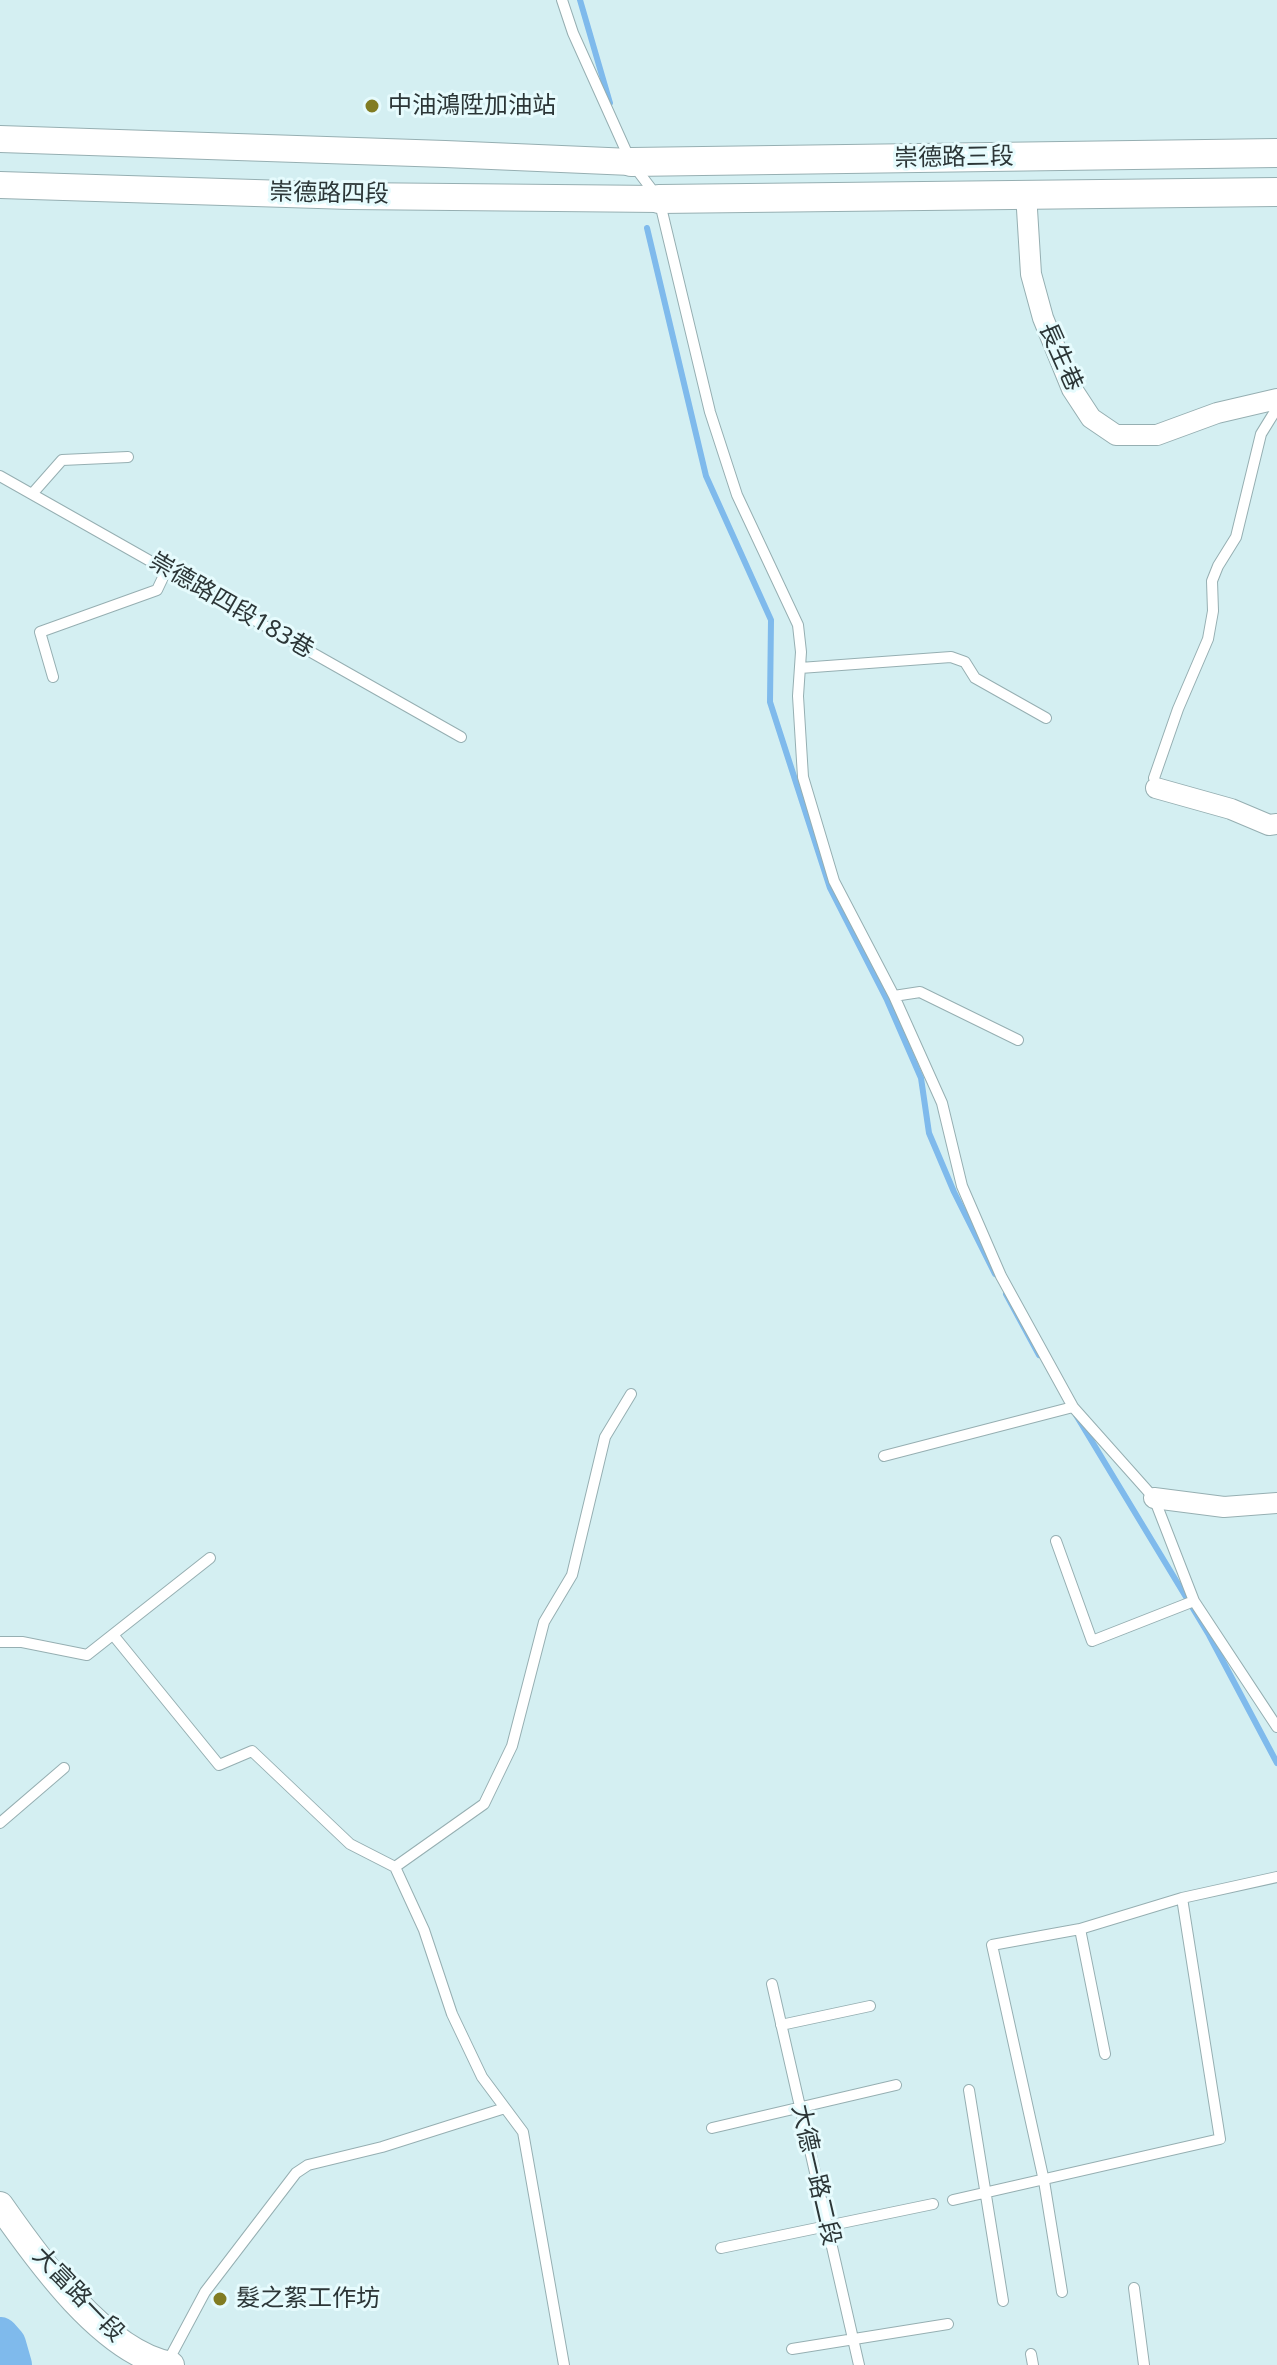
<!DOCTYPE html>
<meta charset="utf-8">
<style>
body{margin:0}
canvas{display:block;background:#d4eff2}
</style>
<canvas width="1277" height="2365"></canvas>
<script>
const ctx = document.querySelector('canvas').getContext('2d');
ctx.lineJoin = 'round';
function trace(path, color, width, dash) { ctx.strokeStyle = color; ctx.lineWidth = width; ctx.lineCap = dash ? 'butt' : 'round'; ctx.setLineDash(dash || []); ctx.stroke(path); }
function label(font, color, halo, rows, align = 'center') {
  ctx.font = font + ' "Noto Sans","Noto Sans TC",sans-serif'; ctx.lineWidth = 6; ctx.setLineDash([]); ctx.textBaseline = 'middle'; ctx.strokeStyle = halo; ctx.fillStyle = color; for (const [text, x, y, turn = 0] of rows) {
    ctx.save(); ctx.translate(x, y); ctx.rotate((+turn || 0) * Math.PI / 180); ctx.textAlign = isNaN(turn) ? turn : align; if (halo) ctx.strokeText(text, 0, 0); ctx.fillText(text, 0, 0); ctx.restore();
  }
}
const stream = new Path2D(`
 M580,0l30,103
 M647,228l59,248 65,144 -1,82 60,186 57,112 34,78 8,55 25,59 41,82
 M1006,1294l33,61
 M1076,1415l133,220 68,128`);
const river = new Path2D(`
 M0,2336l7,8 6,21`);
const service = new Path2D(`
 M562,0l11,33 58,129 28,37 51,213 27,83 61,130 3,27 -3,44 5,81 31,104 60,115 48,107 20,83 39,90 72,131 81,91 40,103 83,126
 M0,476l461,261
 M32,494l30,-34 66,-3
 M800,668l151,-11 14,5 10,16 71,40
 M53,677l-13,-45 117,-42 10,-21
 M1154,778l24,-69 30,-70 5,-28 -1,-30 6,-15 18,-29 25,-103 16,-26
 M894,996l26,-4 98,48
 M884,1456l189,-49
 M1056,1541l36,100 102,-40
 M114,1636l105,129 33,-14 98,93 45,23 29,63 28,84 30,63 41,55 41,233
 M0,1642h22l65,13 123,-97
 M0,1823l64,-55
 M395,1867l89,-63 28,-58 32,-124 28,-47 33,-138 26,-43
 M1080,1929l25,125
 M772,1984l87,381
 M781,2025l89,-19
 M969,2090l34,211
 M712,2128l184,-43
 M953,2200l267,-61 -38,-241 95,-21
 M721,2248l212,-44
 M1134,2288l10,77
 M1062,2292l-18,-111 -52,-236 88,-16 102,-31
 M792,2349l156,-25
 M1031,2354l2,11
 M167,2363l38,-71 91,-119 12,-8 74,-18 123,-39`);
const minor = new Path2D(`
 M1026,193l5,81 12,44 29,71 19,29 25,17h41l60,-22 60,-14
 M1156,788l75,21 38,16 8,-1
 M1154,1498l70,9 53,-4`);
const tertiary = new Path2D(`
 M0,139l445,15 186,8
 M0,185l350,11 309,3
 M0,2205c37,53 104,148 171,160`);
const secondary = new Path2D(`
 M631,162l646,-9
 M659,199l618,-7`);
const markers = [
 [372,106,8,"#817c22"],
 [220,2299,8,"#817c22"]
];
const poiNames = [
 ["中油鴻陞加油站",388,106],
 ["髮之絮工作坊",236,2299]
];
const streetNames = [
 ["崇德路三段",954,158,-1],
 ["崇德路四段",329,194,1],
 ["長生巷",1060,357,66],
 ["崇德路四段183巷",231,606,30],
 ["大德一路二段",815,2175,77],
 ["大富路一段",78,2295,46]
];
trace(stream, '#7fbaec', 6);
trace(river, '#7fbaec', 38);
trace(service, '#96afb2', 12);
trace(minor, '#96afb2', 22);
trace(tertiary, '#96afb2', 28);
trace(secondary, '#96afb2', 30);
trace(service, '#fff', 10);
trace(minor, '#fff', 20);
trace(tertiary, '#fff', 26);
trace(secondary, '#fff', 28);
for (const [x, y, r, color] of markers) { const dot = new Path2D(); dot.arc(x, y, r, 0, 2 * Math.PI); ctx.fillStyle = color; ctx.fill(dot); trace(dot, '#e6fbfd', 3); }
label('24px', '#2c3637', '#e6fbfd', poiNames, 'left');
label('24px', '#2c3637', '#e6fbfd', streetNames);
</script>
